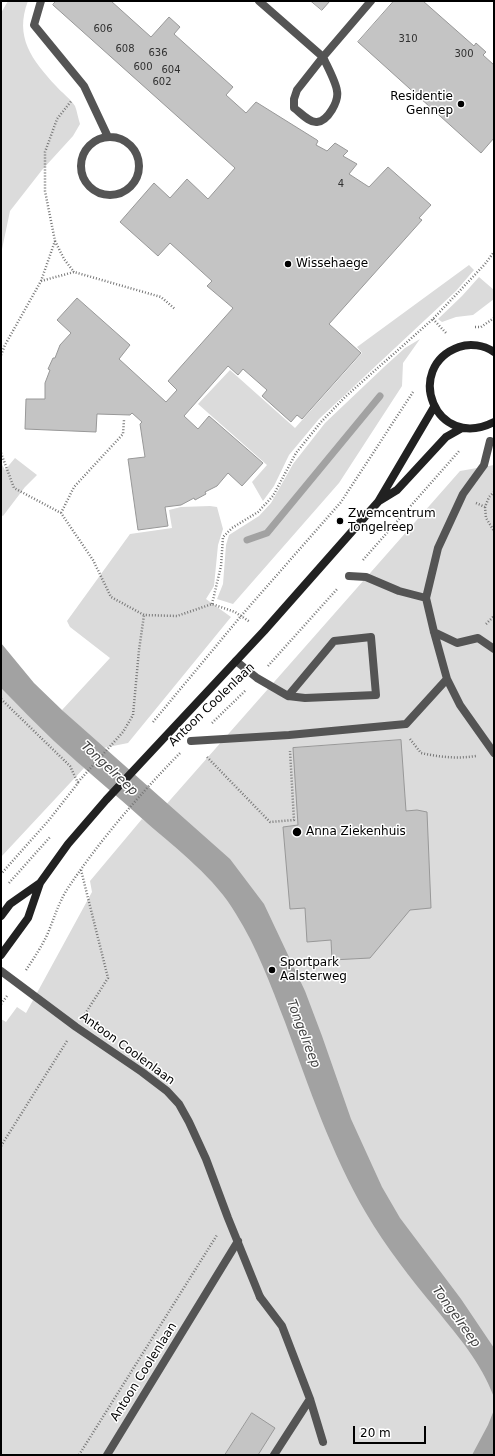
<!DOCTYPE html>
<style>
body{margin:0}
#map{position:relative;width:495px;height:1456px;overflow:hidden;background:#fff;font-family:"DejaVu Sans",sans-serif}
canvas{display:block}
.frame{position:absolute;inset:0;border:2px solid #000;pointer-events:none}
.scale{position:absolute;left:353px;top:1426px;width:73px;height:18px;box-sizing:border-box;border:2px solid #000;border-top:0;padding-left:5px;font-size:12px;line-height:14px;white-space:nowrap;color:#000;-webkit-text-stroke:3px #fff;paint-order:stroke}
</style>
<div id="map">
<canvas width="495" height="1456"></canvas>
<div class="frame"></div>
<div class="scale">20 m</div>
</div>
<script>
const ctx = document.querySelector('canvas').getContext('2d');
ctx.lineJoin = 'round';
function fillPath(path, color) { ctx.fillStyle = color; ctx.fill(path, 'evenodd'); }
function trace(path, color, width, dash) { ctx.strokeStyle = color; ctx.lineWidth = width; ctx.lineCap = dash ? 'butt' : 'round'; ctx.setLineDash(dash || []); ctx.stroke(path); }
function label(font, color, halo, rows, align = 'center') {
  ctx.font = font + ' "DejaVu Sans",sans-serif'; ctx.lineWidth = 3; ctx.setLineDash([]); ctx.textBaseline = 'middle'; ctx.strokeStyle = halo; ctx.fillStyle = color; for (const [text, x, y, turn = 0] of rows) {
    ctx.save(); ctx.translate(x, y); ctx.rotate((+turn || 0) * Math.PI / 180); ctx.textAlign = isNaN(turn) ? turn : align; if (halo) ctx.strokeText(text, 0, 0); ctx.fillText(text, 0, 0); ctx.restore();
  }
}
const green = new Path2D(`
 M8,1h20c-14,36 4,59 28,85 5,6 15,13 19,20 2,5 3,12 5,18l-7,12 -31,34 -32,41 -9,43v-241z
 M469,265l5,5 -18,21 -137,128 -30,36 -15,31 -11,15 -11,-19 15,-17 -69,-61 32,-34 65,58 67,-75 -5,-6z
 M479,277l15,13v9l-21,16 -17,2 -14,5 -4,-3 24,-23z
 M420,339l-17,24 -1,23 -63,97 -106,121 -16,-5 6,-15 3,-39 3,-10 30,-19 12,-13 22,-39 32,-41 59,-56 21,-19z
 M15,458l22,17 -12,12 -22,29 -2,-1v-52l4,7z
 M494,465v990h-493v-436l5,3 11,-15 9,6 66,-121 -2,-11 52,-62 7,5 311,-353z
 M210,506l7,1 6,22 -5,16 -4,41 -8,13 25,18 -103,126 -25,5 -41,-38 48,-52 -40,-31 -3,-6 63,-87 42,-6 -3,-18 12,-3z
 M1,688l54,53 29,27 -83,89z`);
const water = new Path2D(`
 M1,643l33,40 28,27 168,149 34,45 41,87 17,45 29,83 31,68 18,31 61,81 33,49v49c-14,-36 -34,-58 -58,-88 -25,-30 -50,-62 -70,-96 -35,-60 -57,-126 -81,-191 -14,-36 -28,-75 -49,-108 -20,-35 -59,-65 -89,-91 -31,-28 -63,-54 -93,-82 -18,-17 -35,-35 -53,-53z
 M494,1410v45h-22l16,-30z`);
const stream = new Path2D(`
 M247,540l20,-7 113,-137`);
const building = new Path2D(`
 M56,1h55l40,36 18,-20 11,10 -6,7 59,53 -7,8 20,18 10,-11 61,38 1,1 -2,4 11,6 8,-8 13,8 -5,5 14,8 -8,10 20,13 19,-20 43,38 -12,13 3,2 -93,104 32,29 -59,66 -5,-4 -6,7 -29,-26 5,-6 -24,-21 -5,6 -10,-9 -44,50 14,13 11,-13 54,47 -21,23 -14,-13 -11,13 -12,6 1,2 -11,6 -1,-2 -13,7 -16,2 3,19 -30,4 -10,-71 17,-2 -5,-33 2,-2 -10,-9 -2,2 -33,-1 -1,18 -71,-3 1,-30h19v-16l5,-13 -2,-1 5,-11h2l5,-13 11,-12 -14,-13 20,-22 53,47 -11,14 47,43 11,-12 -9,-9 65,-73 -26,-22 5,-5 -42,-38 -12,13 -38,-34 34,-39 16,15 17,-19 21,20 27,-31 -182,-163z
 M311,1h19l-8,9z
 M394,1h29l51,45 2,-3 10,9 -3,3 11,10v73l-13,15 -123,-111z
 M401,740l5,71 11,-1 10,2 4,96 -21,2 -40,48 -38,2 -1,-20 -24,2 -2,-34 -15,1 -7,-82 15,-2 -5,-77z
 M252,1413l23,15 -17,27h-33z`);
const path = new Path2D(`
 M55,241l9,18 10,13
 M41,281l33,-9 87,25 14,12
 M433,319l13,14
 M475,327h6l13,-9
 M1,355l4,-10 36,-64 14,-40 -10,-50v-39l12,-33 15,-19
 M1,453l13,35 47,25 32,47 18,37 33,18 33,1 35,-12 23,8 15,10
 M476,503l9,4 4,-10 5,-5
 M485,507l1,11 8,13
 M61,513l13,-26 49,-53 1,-14
 M363,560l97,-110
 M212,604l9,-38 2,-29 9,-9 26,-16 15,-16 23,-43 25,-31 25,-26 87,-77 52,-55 9,-12
 M486,624l8,-8
 M268,666l70,-78
 M1,699l69,67 8,17 -29,37 -48,54
 M153,722l88,-106 100,-114 72,-110
 M212,723l34,-33
 M410,739l11,14c18,4 36,6 55,3
 M207,757l63,65 24,-2 -4,-69
 M78,782l45,-50 10,-17 6,-65 5,-35
 M81,870l27,108 -23,36
 M9,883l42,-47
 M26,970c8,-12 16,-24 22,-37 6,-15 10,-28 18,-42 33,-50 73,-96 115,-139
 M1,1004l6,-8
 M1,1146l66,-105
 M79,1455l138,-220`);
const service = new Path2D(`
 M41,1l-7,24 50,61 24,51
 M259,1l64,56 48,-56
 M323,57c4,9 13,25 14,34 2,10 -9,30 -20,31 -8,1 -17,-10 -23,-14v-9l3,-9z
 M81 166a29 29 0 1 1 58 0a29 29 0 1 1-58 0Z
 M236,661l21,17 31,18 17,2 71,-3 -5,-58 -37,4 -46,55
 M260,1297l22,29 28,73 13,43
 M274,1455l36,-56`);
const pedestrian = new Path2D(`
 M349,576l17,1 33,14 27,7
 M434,632l23,11 21,-5 16,11
 M447,679l13,26 34,48
 M191,741l98,-6 117,-11 41,-45 -13,-47 -8,-34 12,-50 25,-54 21,-29 6,-24`);
const minor = new Path2D(`
 M1,971l75,56 66,45 25,19 12,13 10,18 17,37 22,59 32,79
 M107,1455l131,-214`);
const secondary = new Path2D(`
 M494,352c-10,-7 -24,-9 -35,-5 -56,20 -24,105 35,75
 M379,501l18,-11 49,-53 16,-9
 M1,916l9,-12 30,-21
 M1,955l27,-37 12,-35 28,-39 38,-44 158,-169 114,-129 56,-95`);
const markers = [
 [461,104,4,"#000"],
 [288,264,4,"#000"],
 [340,521,4,"#000"],
 [297,832,5,"#000"],
 [272,970,4,"#000"]
];
const numberNames = [
 ["606",103,29],
 ["310",408,39],
 ["608",125,49],
 ["636",158,53],
 ["300",464,54],
 ["600",143,67],
 ["604",171,70],
 ["602",162,82],
 ["4",341,184]
];
const poiNames = [
 ["Residentie",453,97,"right"],
 ["Gennep",453,111,"right"],
 ["Wissehaege",296,264],
 ["Zwemcentrum",348,514],
 ["Tongelreep",348,528],
 ["Anna Ziekenhuis",306,832],
 ["Sportpark",280,963],
 ["Aalsterweg",280,977]
];
const streetNames = [
 ["Antoon Coolenlaan",212,705,-44],
 ["Antoon Coolenlaan",127,1049,36],
 ["Antoon Coolenlaan",144,1372,-58]
];
const waterNames = [
 ["Tongelreep",109,769,43],
 ["Tongelreep",303,1034,69],
 ["Tongelreep",456,1317,54]
];
fillPath(green, '#dbdbdb');
fillPath(water, '#a2a2a2');
trace(stream, '#a2a2a2', 7);
fillPath(building, '#c4c4c4');
trace(building, '#989898', 1);
trace(path, '#767676', 2.5, [1, 2]);
trace(service, '#545454', 8);
trace(pedestrian, '#545454', 8);
trace(minor, '#545454', 8);
trace(secondary, '#212121', 8);
for (const [x, y, r, color] of markers) { const dot = new Path2D(); dot.arc(x, y, r, 0, 2 * Math.PI); ctx.fillStyle = color; ctx.fill(dot); trace(dot, '#fff', 1.5); }
label('10px', '#313131', null, numberNames);
label('12px', '#000', '#fff', poiNames, 'left');
label('12px', '#000', '#fff', streetNames);
label('italic 13px', '#434343', '#fff', waterNames);
</script>
